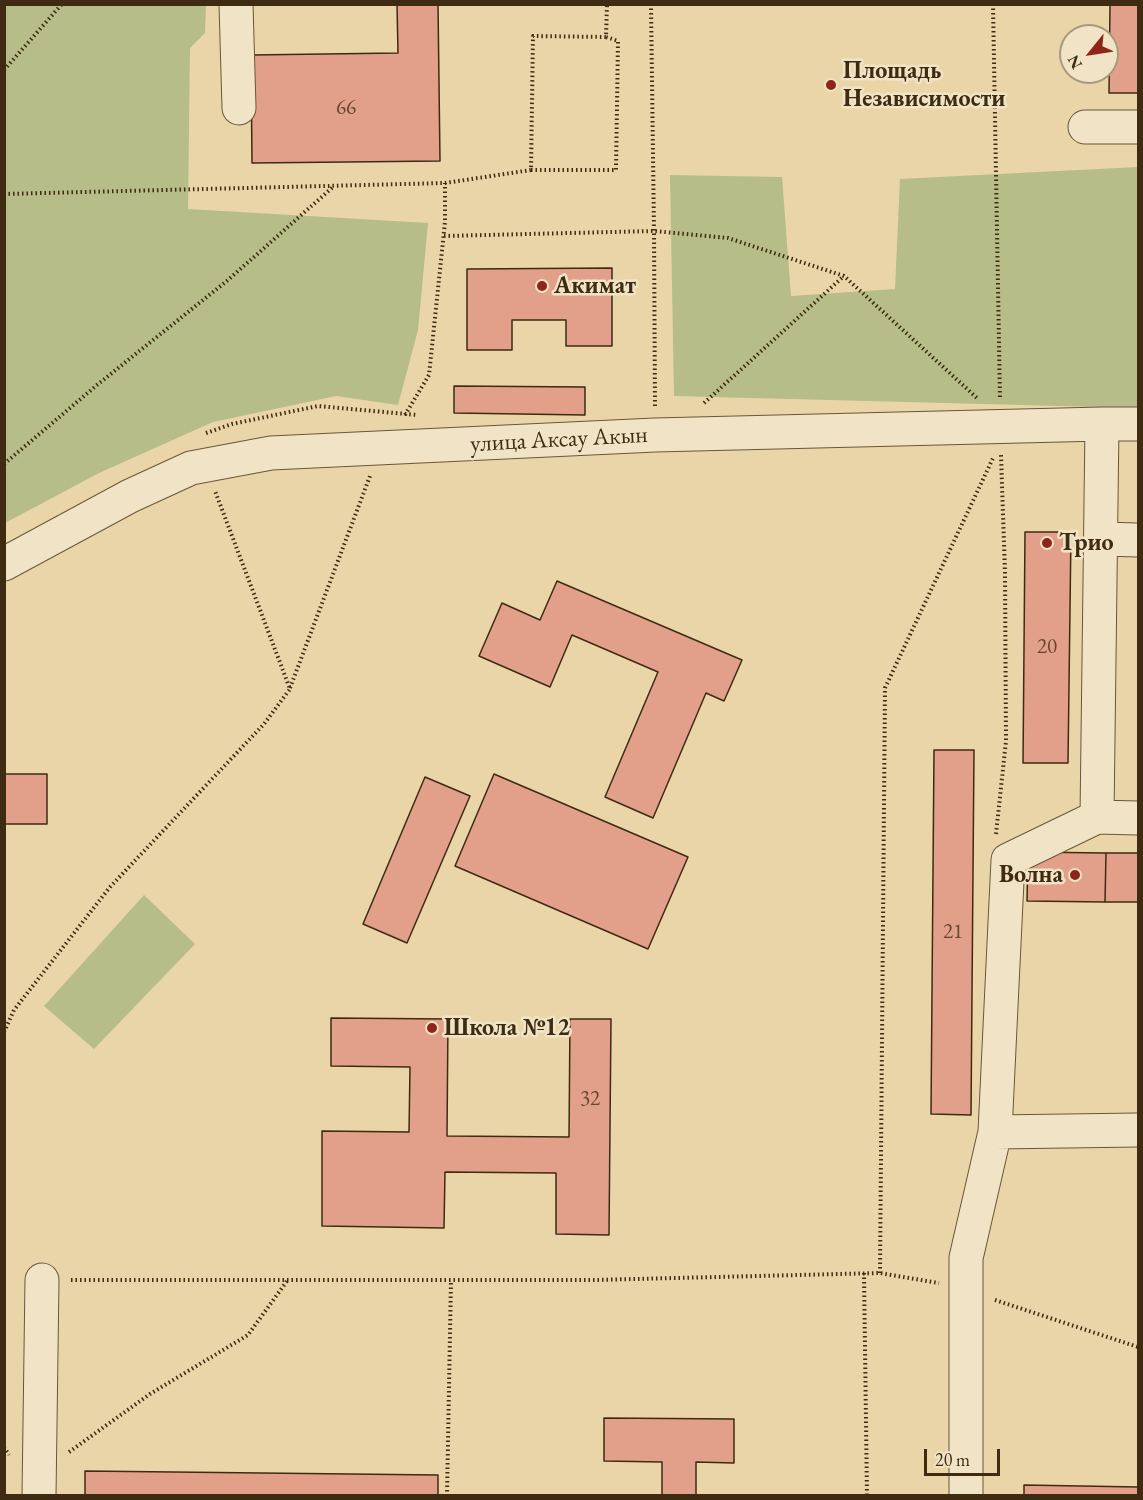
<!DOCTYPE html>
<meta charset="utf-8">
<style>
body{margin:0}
#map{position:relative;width:1143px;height:1500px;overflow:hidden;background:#ead5a8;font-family:"EB Garamond",serif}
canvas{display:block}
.frame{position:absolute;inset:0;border:6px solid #3e2b12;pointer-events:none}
.north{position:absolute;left:1059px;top:24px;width:60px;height:60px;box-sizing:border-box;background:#f1e4c6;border:2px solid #a99a7e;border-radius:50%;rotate:240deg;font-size:16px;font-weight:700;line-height:24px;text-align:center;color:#3e2b12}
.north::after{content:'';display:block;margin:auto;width:21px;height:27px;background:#8f2418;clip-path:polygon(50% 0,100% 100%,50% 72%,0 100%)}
.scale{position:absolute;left:924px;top:1449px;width:76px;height:27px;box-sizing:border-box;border:3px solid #3e2b12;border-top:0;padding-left:8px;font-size:18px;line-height:21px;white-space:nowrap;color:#3e2b12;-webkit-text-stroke:4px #f1e4c6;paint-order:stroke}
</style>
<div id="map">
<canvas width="1143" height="1500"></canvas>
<div class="frame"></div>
<div class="north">N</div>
<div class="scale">20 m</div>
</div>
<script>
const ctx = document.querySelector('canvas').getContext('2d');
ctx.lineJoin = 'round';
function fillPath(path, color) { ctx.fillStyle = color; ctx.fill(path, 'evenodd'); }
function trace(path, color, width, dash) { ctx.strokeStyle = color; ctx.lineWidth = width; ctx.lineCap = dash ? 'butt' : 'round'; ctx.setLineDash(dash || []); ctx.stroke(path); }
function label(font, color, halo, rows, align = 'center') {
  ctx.font = font + ' "EB Garamond",serif'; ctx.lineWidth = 5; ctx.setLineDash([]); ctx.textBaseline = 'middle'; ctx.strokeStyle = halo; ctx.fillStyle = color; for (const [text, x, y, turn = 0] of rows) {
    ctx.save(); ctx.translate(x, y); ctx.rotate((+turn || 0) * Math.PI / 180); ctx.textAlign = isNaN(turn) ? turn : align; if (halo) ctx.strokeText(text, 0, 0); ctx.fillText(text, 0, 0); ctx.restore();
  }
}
const green = new Path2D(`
 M5,4l201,1 -1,28 -15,15 -2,161 240,14 -10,107 -20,75 -62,-9 -123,26 -114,51 -94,50z
 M1138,167v241l-464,-12 -4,-221 112,2 9,119 104,-7 5,-110z
 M144,895l51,49 -101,105 -50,-43z`);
const building = new Path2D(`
 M397,4h41l2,157 -188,2 -1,-108 147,-2z
 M1110,4h28v89h-29z
 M612,268v78h-46v-26h-54v30h-45v-81z
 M454,386l131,1v28l-131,-2z
 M1025,532h46l-3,231h-45z
 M557,581l185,79 -18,41 -18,-8 -53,125 -48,-21 53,-125 -86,-37 -22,52 -71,-31 23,-53 38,17z
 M934,750h40l-3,365 -40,-1z
 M4,774h43v50h-43z
 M494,774l194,83 -40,92 -193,-83z
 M425,777l45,19 -63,147 -44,-19z
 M1028,852l78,1 -1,49 -78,-1z
 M1106,853h32v49h-33z
 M331,1018l117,1 -1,117 122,1 1,-118h41l-2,216 -53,-1v-61l-111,-1 -1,56 -122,-2v-95l87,1 1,-65 -79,-1z
 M604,1418l130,1v44l-38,-1v34h-34v-34l-58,-1z
 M85,1471l353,4v21h-353z
 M1024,1485l114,2v9h-114z`);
const path = new Path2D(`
 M651,4l3,227 1,177
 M993,4l7,396
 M4,70l58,-66
 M531,170h85l2,-129 -12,-4
 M4,194l441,-11 86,-13 2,-134 73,1 1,-33
 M444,236l210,-5 74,7 116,38 133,122
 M704,403l140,-127
 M405,415l24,-40 16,-153v-39
 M206,433l26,-9 86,-18 99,9
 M4,464l93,-79 131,-105 106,-94
 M290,688l80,-212
 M996,834l10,-93 -1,-168 -4,-118
 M4,1032l10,-22 96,-123 154,-163 26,-35 -75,-198
 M864,1273l3,223
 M880,1273l5,-585 109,-232
 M71,1280h523l286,-7 59,10
 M995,1300l143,47
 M4,1447l5,8
 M69,1452l81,-58 98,-59 39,-54
 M447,1496l4,-216`);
const minor = new Path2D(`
 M236,4l3,104
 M1085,127h53
 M1101,539l37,1
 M4,564l126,-68 61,-28 80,-15 384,-18 447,-11h36
 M1097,817l5,-393
 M995,1132l143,-2
 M39,1496l3,-216
 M966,1496v-238l29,-126 13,-272 89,-43 41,1`);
const markers = [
 [831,85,6,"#8f2418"],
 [542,286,6,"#8f2418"],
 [1047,543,6,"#8f2418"],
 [1075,875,6,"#8f2418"],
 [432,1028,6,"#8f2418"]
];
const numberNames = [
 ["66",346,108],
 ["20",1047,647],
 ["21",953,932],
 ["32",590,1099]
];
const poiNames = [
 ["Площадь",843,71],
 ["Независимости",843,99],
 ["Акимат",554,286],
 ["Трио",1059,543],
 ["Волна",1063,875,"right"],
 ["Школа №12",444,1028]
];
const streetNames = [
 ["улица Аксау Акын",559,440,-3]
];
fillPath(green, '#b6bd88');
fillPath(building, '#e29f8a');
trace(building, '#3e2b12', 1.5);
trace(minor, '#695638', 35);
trace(path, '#3e2b12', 4, [1.5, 3]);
trace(minor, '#f1e4c6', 33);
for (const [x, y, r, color] of markers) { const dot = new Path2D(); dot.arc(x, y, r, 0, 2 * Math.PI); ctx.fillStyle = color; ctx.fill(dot); trace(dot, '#f1e4c6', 2); }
label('21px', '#674830', null, numberNames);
label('bold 24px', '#3e2b12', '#f1e4c6', poiNames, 'left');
label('24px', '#3e2b12', '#f1e4c6', streetNames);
</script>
